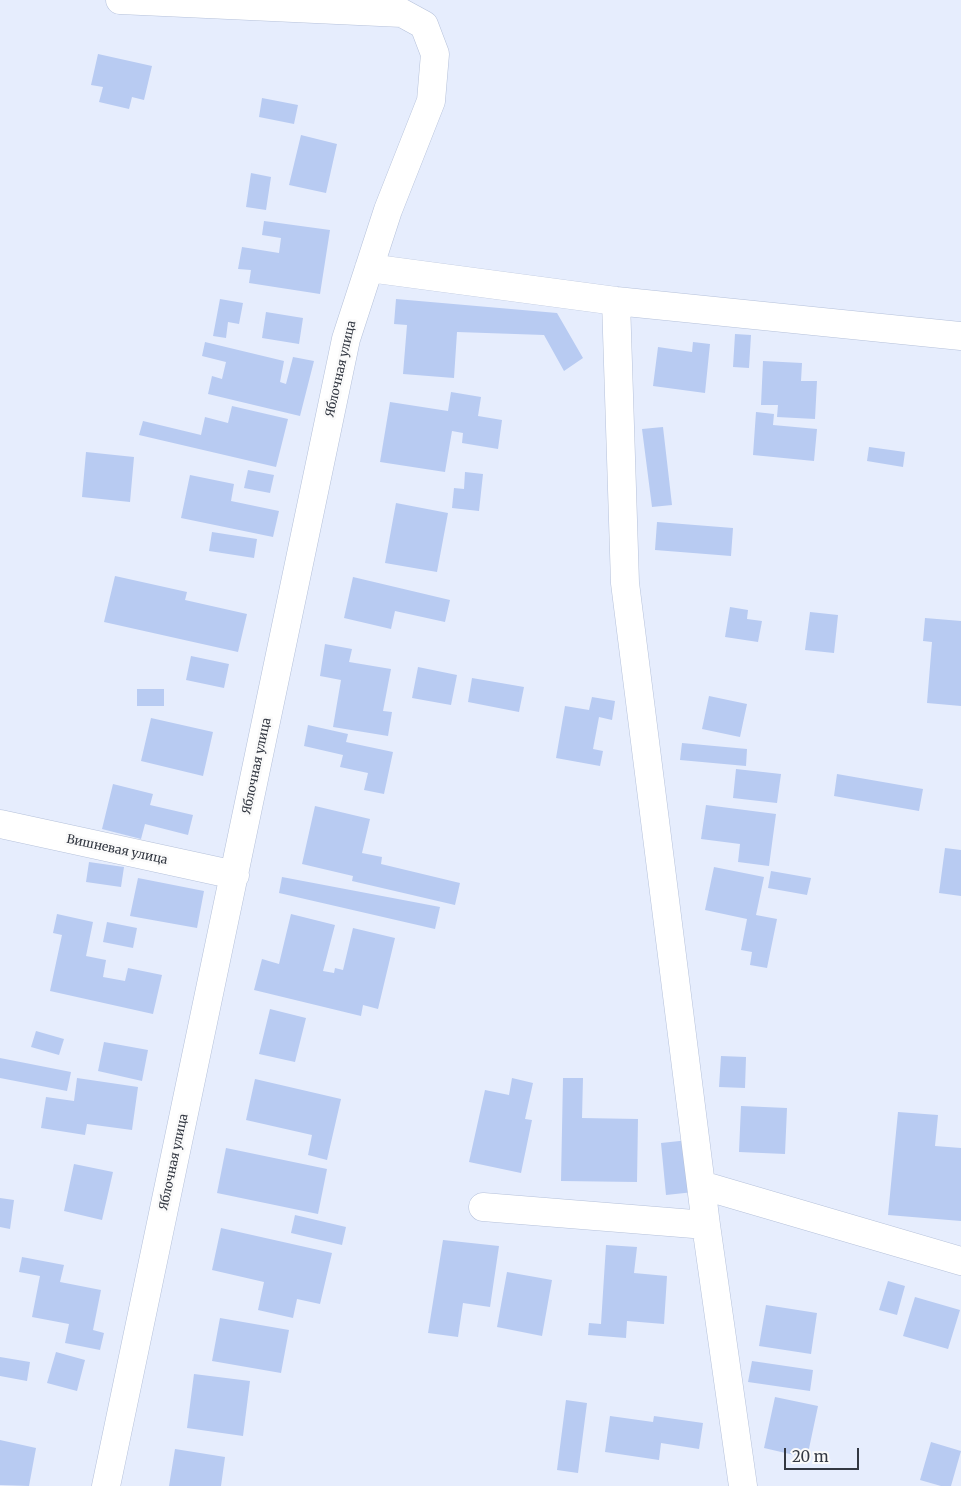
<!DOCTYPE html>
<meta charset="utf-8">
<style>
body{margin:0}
#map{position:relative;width:961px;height:1486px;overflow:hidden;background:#e6edfd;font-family:Merriweather,serif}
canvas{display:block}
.scale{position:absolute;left:784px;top:1448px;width:75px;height:22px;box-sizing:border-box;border:2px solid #333842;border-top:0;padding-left:6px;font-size:15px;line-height:18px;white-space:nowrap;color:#333842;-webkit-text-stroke:4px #fafafa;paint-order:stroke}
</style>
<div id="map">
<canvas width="961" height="1486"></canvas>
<div class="scale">20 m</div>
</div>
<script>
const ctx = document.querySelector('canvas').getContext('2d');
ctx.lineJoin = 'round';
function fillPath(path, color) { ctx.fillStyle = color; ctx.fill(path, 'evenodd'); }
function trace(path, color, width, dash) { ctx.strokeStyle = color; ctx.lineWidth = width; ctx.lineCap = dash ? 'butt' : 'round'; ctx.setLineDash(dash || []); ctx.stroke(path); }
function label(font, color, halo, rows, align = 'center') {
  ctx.font = font + ' Merriweather,serif'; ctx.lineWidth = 5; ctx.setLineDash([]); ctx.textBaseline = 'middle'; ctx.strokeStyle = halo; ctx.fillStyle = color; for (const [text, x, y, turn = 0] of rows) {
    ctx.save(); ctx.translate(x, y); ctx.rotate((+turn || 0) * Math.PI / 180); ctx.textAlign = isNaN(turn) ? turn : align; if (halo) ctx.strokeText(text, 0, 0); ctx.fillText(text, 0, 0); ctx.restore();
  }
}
const building = new Path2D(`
 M98,54l54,12 -8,34 -12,-3 -3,12 -30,-7 4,-15 -12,-2z
 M262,98l36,7 -4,19 -35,-7z
 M301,135l36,9 -11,49 -37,-8z
 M251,173l20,4 -5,33 -20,-3z
 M264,221l66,9 -10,64 -71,-11 2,-13 -13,-1 4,-22 37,6 2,-15 -19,-3z
 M220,299l23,4 -4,21 -11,-2 -2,16 -13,-2z
 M396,299l161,14 26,45 -19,13 -20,-36 -87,-3 -3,46 -51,-4 4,-49 -13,-1z
 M266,312l37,6 -4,26 -37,-6z
 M735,334l16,1 -2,33 -16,-1z
 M205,342l79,19 -4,21 6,2 7,-27 21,4 -14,55 -92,-22 4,-18 10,3 4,-17 -24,-6z
 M693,342l17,2 -5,49 -52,-7 5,-39 34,5z
 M763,361l39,2 -1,18h16l-2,38 -38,-2 1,-12h-17z
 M451,392l30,5 -3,19 24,4 -4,29 -36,-6 1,-10 -11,-2 -7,41 -65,-10 10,-60 58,9z
 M232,406l56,13 -12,48 -137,-32 4,-14 58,14 4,-18 23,6z
 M756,412l18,2 -1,11 44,4 -3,32 -61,-6z
 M663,427l9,78 -20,2 -10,-78z
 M869,447l36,5 -2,15 -36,-6z
 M86,452l48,5 -4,45 -48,-5z
 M248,470l26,5 -4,18 -26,-5z
 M465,472l18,2 -4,37 -27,-3 2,-20 10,1z
 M190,475l44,9 -3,17 48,10 -6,26 -92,-19z
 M396,503l52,10 -11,59 -52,-9z
 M657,522l76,6 -2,28 -76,-6z
 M212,532l45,7 -3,19 -45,-7z
 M115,576l72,16 -2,8 62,14 -9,38 -134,-30z
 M353,577l97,23 -5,22 -50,-11 -4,18 -47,-11z
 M730,607l18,3 -1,9 15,2 -4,21 -33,-5z
 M810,612l28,3 -4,38 -29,-3z
 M925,618l36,3v85l-34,-3 5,-61 -9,-1z
 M325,644l27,5 -3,13 42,7 -8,42 9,1 -4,24 -55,-9 8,-47 -21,-4z
 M191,656l38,8 -5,24 -38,-8z
 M418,667l39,8 -6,30 -39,-7z
 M472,678l52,9 -5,25 -51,-10z
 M137,689h27v17h-27z
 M709,696l38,8 -7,33 -38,-8z
 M592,697l23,4 -3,19 -13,-3 -6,32 10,2 -3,15 -44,-8 9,-52 24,4z
 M151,718l62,14 -10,44 -62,-15z
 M308,725l40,9 -2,8 47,10 -9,42 -20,-4 4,-17 -28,-6 3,-12 -39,-9z
 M682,743l65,6 -1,17 -66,-6z
 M736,769l45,5 -4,29 -44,-5z
 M837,774l86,15 -4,22 -85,-15z
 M113,784l40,10 -3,11 43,10 -5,20 -43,-11 -4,15 -39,-10z
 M706,805l70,9 -7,52 -31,-4 2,-18 -39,-5z
 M315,806l55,13 -8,34 20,4 -1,7 79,19 -5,22 -103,-24 1,-5 -51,-12z
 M945,848l16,2v46l-22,-3z
 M89,862l35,5 -3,20 -35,-5z
 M714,867l50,10 -8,38 21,4 -10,49 -17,-3 2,-13 -11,-2 6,-31 -42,-9z
 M771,871l40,7 -4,17 -39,-7z
 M282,877l158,30 -5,22 -156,-36z
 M138,878l66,13 -7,37 -67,-12z
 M57,914l36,8 -7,34 20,4 -3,17 22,4 3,-13 34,7 -9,39 -103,-23 12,-56 -9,-2z
 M291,914l44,11 -12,46 11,2 1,-5 8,2 10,-42 42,10 -17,71 -15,-4 -2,11 -107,-26 8,-31 17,5z
 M107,922l30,6 -4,20 -30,-6z
 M270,1009l36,9 -11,44 -36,-8z
 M36,1031l28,8 -5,16 -28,-8z
 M104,1042l44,8 -6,31 -44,-10z
 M721,1056l25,1 -1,31 -26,-1z
 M0,1058l71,14 -4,19 -67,-13z
 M77,1078l61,9 -6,43 -45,-6 -2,11 -44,-7 5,-31 28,4z
 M512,1078l21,5 -8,36 7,1 -11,53 -52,-11 16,-72 24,5z
 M563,1078h20l-1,40 56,1 -1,63 -76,-1z
 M255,1079l86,20 -14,61 -19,-5 4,-20 -66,-15z
 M741,1106l46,2 -2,46 -46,-2z
 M898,1112l40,3 -3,31 26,2v73l-73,-6z
 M689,1140l5,52 -28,3 -5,-52z
 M226,1148l101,21 -9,45 -101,-21z
 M74,1164l39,8 -11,48 -38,-9z
 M0,1198l14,2 -4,29 -10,-2z
 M295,1215l51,12 -4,18 -51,-12z
 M221,1228l111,25 -12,51 -23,-5 -4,19 -35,-8 6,-28 -52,-12z
 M443,1240l56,6 -9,61 -27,-4 -5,34 -30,-4z
 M606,1245l31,2 -3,26 33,3 -3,48 -37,-3 -1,17 -38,-3 1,-12 12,1z
 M22,1257l42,8 -4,17 41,8 -8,40 11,3 -4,17 -35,-7 4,-19 -37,-7 8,-41 -21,-4z
 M507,1272l45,8 -10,56 -45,-9z
 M888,1281l17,5 -8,29 -18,-5z
 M915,1297l45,13 -12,39 -45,-13z
 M766,1305l51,8 -6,41 -52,-8z
 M220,1318l69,12 -8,43 -69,-12z
 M56,1352l29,8 -8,31 -30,-8z
 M0,1357l30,5 -3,19 -27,-5z
 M752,1361l61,9 -3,21 -62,-9z
 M194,1374l56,7 -7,55 -56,-8z
 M775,1397l43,9 -11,52 -43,-10z
 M566,1400l21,3 -9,70 -21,-3z
 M610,1416l43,6 1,-6 49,7 -4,26 -38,-6 -2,17 -54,-8z
 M0,1440l36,8 -7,38 -29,-1z
 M931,1442l30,9 -10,35h-10l-21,-6z
 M175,1449l50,8 -4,29h-52z`);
const minor = new Path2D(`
 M369,268l247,33 345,35
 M616,301l9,282 81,642
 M0,824l235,51
 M701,1185l260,76
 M483,1207l223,18 37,261
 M106,1486l240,-1147 42,-129 43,-109 4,-47 -11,-29 -22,-12 -282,-13`);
const streetNames = [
 ["Яблочная улица",341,369,-77],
 ["Яблочная улица",257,766,-78],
 ["Вишневая улица",117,850,12],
 ["Яблочная улица",174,1162,-78]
];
fillPath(building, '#b8cbf2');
trace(minor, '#b5c1da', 29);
trace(minor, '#fff', 28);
label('12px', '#333842', '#fafafa', streetNames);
</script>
